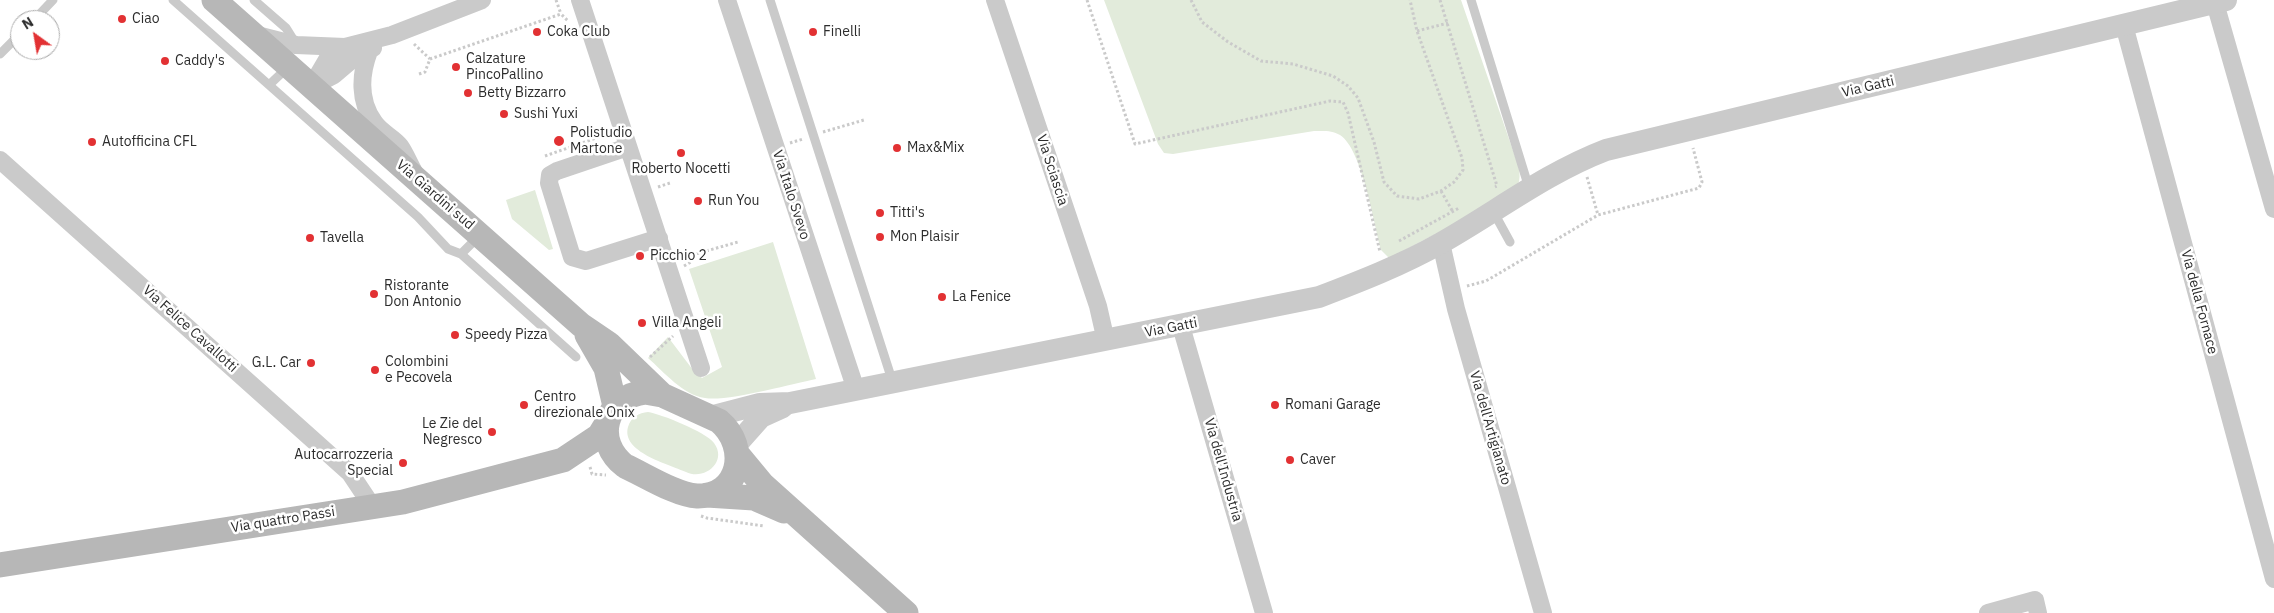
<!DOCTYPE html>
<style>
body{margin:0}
#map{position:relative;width:2274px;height:613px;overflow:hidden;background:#fff;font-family:"IBM Plex Sans",sans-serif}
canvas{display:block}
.north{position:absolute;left:10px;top:10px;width:50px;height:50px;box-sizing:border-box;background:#fff;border:1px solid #ababab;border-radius:50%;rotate:328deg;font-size:14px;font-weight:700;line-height:20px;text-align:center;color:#2d2d2d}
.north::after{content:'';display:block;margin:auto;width:18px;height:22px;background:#e23133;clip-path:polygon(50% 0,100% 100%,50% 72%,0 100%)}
</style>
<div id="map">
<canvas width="2274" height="613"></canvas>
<div class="north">N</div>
</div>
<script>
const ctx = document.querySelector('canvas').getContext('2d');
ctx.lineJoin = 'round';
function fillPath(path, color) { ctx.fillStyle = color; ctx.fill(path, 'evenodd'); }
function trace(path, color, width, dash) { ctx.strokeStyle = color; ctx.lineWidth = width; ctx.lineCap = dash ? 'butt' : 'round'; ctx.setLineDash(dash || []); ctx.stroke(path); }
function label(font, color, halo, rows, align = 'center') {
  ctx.font = font + ' "IBM Plex Sans",sans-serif'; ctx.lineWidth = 5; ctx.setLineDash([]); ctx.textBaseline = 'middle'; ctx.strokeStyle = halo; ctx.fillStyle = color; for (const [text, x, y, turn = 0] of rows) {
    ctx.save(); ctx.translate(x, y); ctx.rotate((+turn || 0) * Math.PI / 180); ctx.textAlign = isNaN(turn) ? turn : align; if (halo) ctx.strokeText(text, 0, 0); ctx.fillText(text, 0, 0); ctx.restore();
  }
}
const green = new Path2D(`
 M1104,0h357l57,165c3,12 2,19 -5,29l-124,64 -8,-8c-7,-26 -19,-101 -41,-115 -8,-5 -17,-4 -26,-4l-141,23 -9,-1 -6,-9z
 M535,190l18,59 -4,1 -37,-31 -6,-19z
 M773,242l43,137c-25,5 -89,23 -111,19 -22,-3 -41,-26 -57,-40l20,-21 25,33 9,8 20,-11 -33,-98z
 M648,412c13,2 58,20 66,31 14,19 -10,38 -28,29 -18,-8 -65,-20 -58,-45 3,-10 11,-14 20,-15z`);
const path = new Path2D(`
 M556,0l5,14
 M1087,0l48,144 195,-43 13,1 5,11 32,139
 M1191,0l11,22 26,20 33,19 32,3 40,12 15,10 10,12 16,44 10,40 13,14 22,3 22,-8 13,-9 9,-12 -1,-12 -45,-127 -7,-31
 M1440,0l57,186 -2,1
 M1417,31l31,-8
 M414,44l16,15
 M419,74l6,-2 5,-13 131,-45 7,7
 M823,132l41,-12
 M790,143l13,-4
 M545,156l57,-20 3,-7
 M704,172l28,-10
 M1587,177l11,38
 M658,187l12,-4
 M1441,191l12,21
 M1399,241l60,-33
 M684,266l7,-4 1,-7 46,-13
 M1467,286l19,-5 112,-66 101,-27 3,-6 -9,-34
 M650,357l23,-21
 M590,467l2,7 14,1
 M701,516l6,2 57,8`);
const service = new Path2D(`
 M173,0l245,217 30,32 13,5 115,103
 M254,0l32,28 10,16
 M770,0l123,383
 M1471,0l58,188
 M34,20l19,-20
 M0,54l20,-20
 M269,85l18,-17
 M1493,211l17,31
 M461,254l18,-18`);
const minor = new Path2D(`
 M580,0l121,368
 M727,0l129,390
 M995,0l103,306 8,35
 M2215,3l59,206
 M2124,25l150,554
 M257,35l39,10 49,2
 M369,51c-9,24 -10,50 5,71 6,10 19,15 26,24 5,7 9,17 13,24
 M311,87l17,-29 17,-11 47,-12 90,-35
 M311,87l23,-12 20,-17 19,-10
 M628,147l-71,24 -7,4 -1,8 23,74 14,4 73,-23
 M0,160l350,313 22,33
 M1441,243l15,66 87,304
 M1181,326l83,287
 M1988,613l47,-13 3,13`);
const tertiary = new Path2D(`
 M710,417l50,-13 30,-1 529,-106c42,-16 83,-32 122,-54 55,-31 105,-70 165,-93l620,-150
 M737,444l24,-27 22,-10`);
const secondary = new Path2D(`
 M214,0l367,325 28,19 53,51
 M587,335l19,33 9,38
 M645,392l17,3 57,26c31,26 21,76 -22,75 -21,-1 -52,-21 -72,-30 -32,-25 -21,-69 20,-74z
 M738,455l24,29 144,129
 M707,495l47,3 30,13
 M0,565l403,-63 160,-42 36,-24 8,-13`);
const markers = [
 [122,19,5,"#e23133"],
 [537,32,5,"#e23133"],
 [813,32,5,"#e23133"],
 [165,61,5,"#e23133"],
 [456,67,5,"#e23133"],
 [468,93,5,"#e23133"],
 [504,114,5,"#e23133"],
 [559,141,6,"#e23133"],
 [92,142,5,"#e23133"],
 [897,148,5,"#e23133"],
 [681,153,5,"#e23133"],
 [698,201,5,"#e23133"],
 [880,213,5,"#e23133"],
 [880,237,5,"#e23133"],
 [310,238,5,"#e23133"],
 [640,256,5,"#e23133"],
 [374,294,5,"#e23133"],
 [942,297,5,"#e23133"],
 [642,323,5,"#e23133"],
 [455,335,5,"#e23133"],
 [311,363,5,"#e23133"],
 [375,370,5,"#e23133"],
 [524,405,5,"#e23133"],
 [1275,405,5,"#e23133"],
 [492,432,5,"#e23133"],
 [1290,460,5,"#e23133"],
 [403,463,5,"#e23133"]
];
const poiNames = [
 ["Ciao",132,19],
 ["Coka Club",547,32],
 ["Finelli",823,32],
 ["Calzature",466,59],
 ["PincoPallino",466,75],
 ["Caddy's",175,61],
 ["Betty Bizzarro",478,93],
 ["Sushi Yuxi",514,114],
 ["Polistudio",570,133],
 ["Martone",570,149],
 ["Autofficina CFL",102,142],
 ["Max&Mix",907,148],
 ["Roberto Nocetti",681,169,"center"],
 ["Run You",708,201],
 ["Titti's",890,213],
 ["Mon Plaisir",890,237],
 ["Tavella",320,238],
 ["Picchio 2",650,256],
 ["Ristorante",384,286],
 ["Don Antonio",384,302],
 ["La Fenice",952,297],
 ["Villa Angeli",652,323],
 ["Speedy Pizza",465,335],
 ["Colombini",385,362],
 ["e Pecovela",385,378],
 ["G.L. Car",301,363,"right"],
 ["Centro",534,397],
 ["direzionale Onix",534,413],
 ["Romani Garage",1285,405],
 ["Le Zie del",482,424,"right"],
 ["Negresco",482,440,"right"],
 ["Autocarrozzeria",393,455,"right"],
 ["Special",393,471,"right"],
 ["Caver",1300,460]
];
const streetNames = [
 ["Via Gatti",1868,87,-13],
 ["Via Sciascia",1052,170,72],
 ["Via Giardini sud",435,195,41],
 ["Via Italo Svevo",791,195,72],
 ["Via della Fornace",2199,302,75],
 ["Via Gatti",1171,328,-11],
 ["Via Felice Cavallotti",190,329,42],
 ["Via dell'Artigianato",1490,428,74],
 ["Via dell'Industria",1223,470,74],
 ["Via quattro Passi",283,520,-9]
];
fillPath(green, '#e2ebdb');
trace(path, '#cacaca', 3, [2.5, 2.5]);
trace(service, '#cacaca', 9);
trace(minor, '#cacaca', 18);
trace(tertiary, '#cacaca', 22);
trace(secondary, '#b7b7b7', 25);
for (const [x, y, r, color] of markers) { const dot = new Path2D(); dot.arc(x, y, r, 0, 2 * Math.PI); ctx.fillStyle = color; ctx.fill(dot); trace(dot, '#fff', 2); }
label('14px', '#2d2d2d', '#fff', poiNames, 'left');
label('14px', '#2d2d2d', '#fff', streetNames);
</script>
